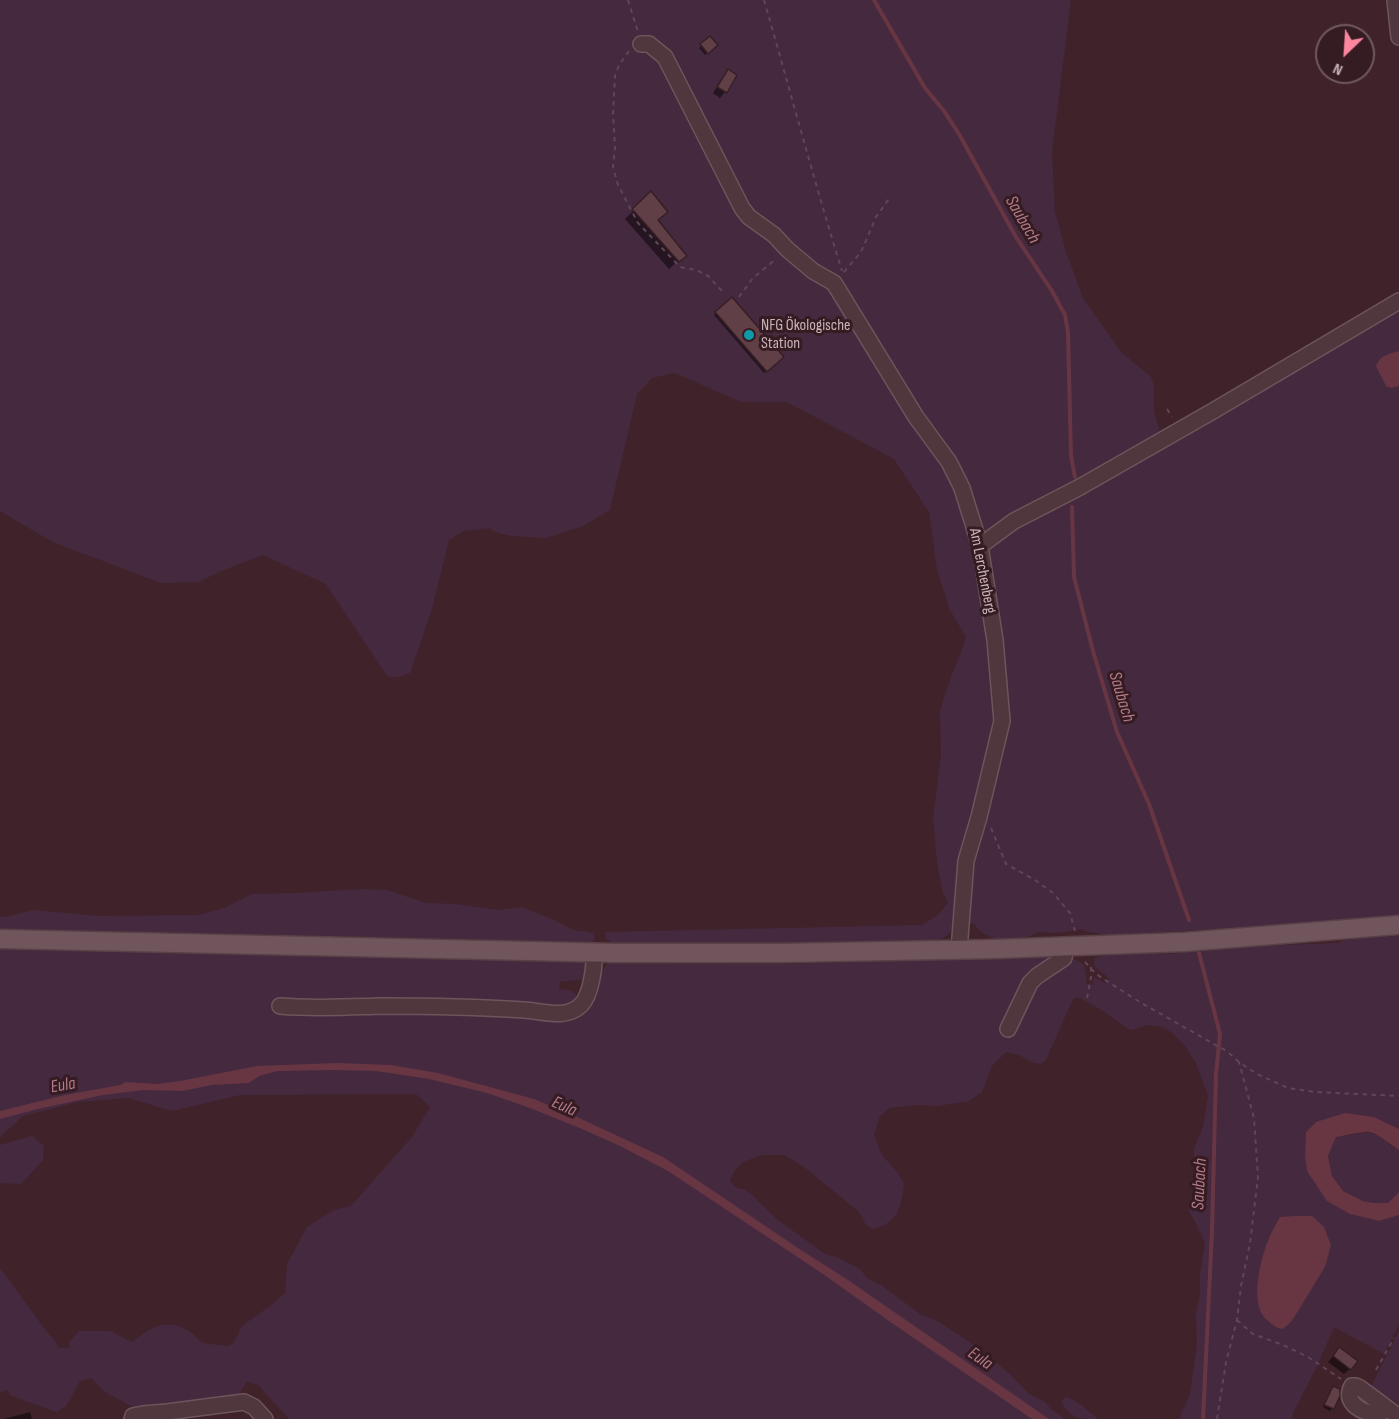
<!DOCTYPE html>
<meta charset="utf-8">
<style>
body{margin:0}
#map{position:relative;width:1399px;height:1419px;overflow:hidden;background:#40232a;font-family:"Sofia Sans Condensed",sans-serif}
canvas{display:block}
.north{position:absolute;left:1315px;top:24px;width:60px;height:60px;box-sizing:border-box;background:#351c22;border:2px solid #71595e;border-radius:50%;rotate:205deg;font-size:16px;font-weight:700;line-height:24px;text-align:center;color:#cab4b8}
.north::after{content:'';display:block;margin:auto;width:21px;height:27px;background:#fd869f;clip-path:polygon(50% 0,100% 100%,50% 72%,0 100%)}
</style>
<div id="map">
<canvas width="1399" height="1419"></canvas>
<div class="north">N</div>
</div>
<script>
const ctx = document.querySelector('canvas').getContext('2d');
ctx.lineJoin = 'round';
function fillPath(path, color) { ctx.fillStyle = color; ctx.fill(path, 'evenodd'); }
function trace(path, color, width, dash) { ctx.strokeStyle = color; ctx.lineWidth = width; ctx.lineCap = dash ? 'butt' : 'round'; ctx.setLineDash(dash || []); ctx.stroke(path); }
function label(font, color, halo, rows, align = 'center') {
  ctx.font = font + ' "Sofia Sans Condensed",sans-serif'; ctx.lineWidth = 6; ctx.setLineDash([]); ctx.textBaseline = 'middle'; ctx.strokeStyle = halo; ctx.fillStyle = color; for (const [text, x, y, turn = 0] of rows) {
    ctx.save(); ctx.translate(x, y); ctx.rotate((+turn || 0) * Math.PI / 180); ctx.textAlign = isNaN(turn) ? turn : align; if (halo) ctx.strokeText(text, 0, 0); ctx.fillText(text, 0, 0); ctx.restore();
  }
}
const green = new Path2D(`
 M0,0h1071l-19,152 3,60 11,40 17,46 38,54 30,25 3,8v26l7,25 -131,70c-20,4 -24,18 -42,25l-2,12 413,-237v609l-122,11 -170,9 -21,-4 -4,-2c-9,1 -19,4 -28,4 -5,0 -10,-2 -15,-1 -6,1 -11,6 -17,8 -16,4 -39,-2 -48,-16l-18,-4c-7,17 -10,19 -28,21l-204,4 -112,-2 -6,-5 -1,-6 317,-7 16,-10 10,-12 -6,-13 -5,-28 -4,-44 8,-62 -1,-46 12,-36 8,-19 6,-18 -16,-27 -13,-40 -8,-58 -35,-53 -107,-57h-46l-66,-29 -23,5 -15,16 -27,116 -27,16 -37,12 -34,-2 -14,-3 -9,-5 -25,3 -15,9 -18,72 -21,61 -11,4h-11l-62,-93 -63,-29 -42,16 -22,11 -38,1 -108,-41 -53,-31z
 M363,889l24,1 39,13 29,1 42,6 24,-3 31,12 21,11 20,3 2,5 -3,4 -6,2 -86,-2 -33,-3 -467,-10v-13l5,1 28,-7 66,6 99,-1 26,-7 28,-14 44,-1z
 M1399,936v193l-25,-12 -58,5 -10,10 -1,24 45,58 29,7 20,-6v110l-15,29 -50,-27 -16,37 -26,51 1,4h-114l11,-25 7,-49 -1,-30 4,-21v-21l5,-29 -7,-17 -9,-16 -1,-7 11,-19 2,-12 -7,-18v-7l9,-21 5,-31 -12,-33 -11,-17 -14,-14 -9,-5 -15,-2 -14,5 -6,-2 -27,-19 -20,-11h-6l-2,3 -26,59 -5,4 -7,-1 -15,-8 -13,-3 -14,14 -10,26 -13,9 -32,5 -24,-1 -24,3 -9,8 -6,19 8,20 15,17 7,12 -3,19 -5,12 -11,10 -12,4 -7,-4 -7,-13 -56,-46 -19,-11h-22l-19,7 -8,8 -5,11 6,7 7,1 8,5 27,26 47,34 14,4 21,11 7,9 14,7 39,29 19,8 38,25 33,27 19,20 16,8 6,7 14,10h-776l-30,-33 -12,-5 -8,13 -14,6 -90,8 -30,-16 -14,-14 -11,3 -14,25 -10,6 -46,-17 -3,-5 -7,2v-124l47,64 8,9 4,7h10v-6l10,-11h31l22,11c7,-5 14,-11 21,-14 19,-9 37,1 49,15l26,3 6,-3 8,-17 28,-20 15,-13 2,-29 20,-37 27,-17 17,-4 61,-69 18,-30 -14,-13 -176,1 -68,16 -44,-13 -50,4 -55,14 -23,21v-189l383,9 202,3 4,2 1,11 -6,6 -24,3 -1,7 10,1 7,4 3,7 29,-38 181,1 264,-8 1,3c21,0 34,-2 32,24l6,3 2,-9 11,6 4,-5 -10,-8 -5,-5 1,-7c20,-9 48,-5 70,-4 8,0 30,-3 37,-6l138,-5 1,-2 18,-3zM1269,1237l56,30 -33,54 -34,-17v-27z
 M1369,1132l14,6 6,7 10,5v42l-11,11h-15l-10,-2 -20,-10 -11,-15 -4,-20 8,-19z
 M32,1136l12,10 -1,14 -22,24 -21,-1v-38z
 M1399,1331v73l-28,-17z
 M1068,1397l12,7 18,15c-20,0 -26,0 -37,-17l3,-4z`);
const water = new Path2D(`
 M1399,351v35l-8,2 -5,-2 -10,-20c4,-11 13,-12 23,-15z
 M337,1063l54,2 47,8 96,26 43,18 86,40 138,93 47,30 201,139h-17l-143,-98 -66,-47 -155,-103 -48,-25 -38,-17 -52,-21 -43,-15 -58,-14 -53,-8 -40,-1 -59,1 -18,5 -10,7 -37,2 -30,6 -38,-1 -41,5 -65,14 -38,10v-8l65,-16 55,-10 6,-3 31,2 23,-3 77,-15z
 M1345,1113l29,4 25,12v21c-9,-5 -20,-16 -29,-18 -6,-1 -26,4 -34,5l-8,19 4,20 11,15 20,10 10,2h15l11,-11v23l-20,6 -29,-7 -23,-13 -20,-30 -2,-15 1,-24 10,-10z
 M1295,1216h17l12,11 7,18 -6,22 -33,54 -9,8c-7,-1 -10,-4 -16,-9 -19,-16 -6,-62 2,-82 3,-7 7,-14 11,-21z`);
const shadow = new Path2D(`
 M710,38l6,7 -11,10 -6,-7z
 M728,71l-3,21 -5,6 -7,-5 10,-16z
 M651,194l5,27 29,34 -16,14 -44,-50z
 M732,299l50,58 -18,16 -50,-58z
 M1339,1349l11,20 -6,5 -16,-12z
 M1333,1387v21l-3,3 -7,-4z
 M30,1412l2,7h-28z`);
const stream = new Path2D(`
 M874,0l51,88 19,23 15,23 57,103 36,54 13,24 3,17 3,124 4,21
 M1072,507l2,70 19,74 24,81 32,72 40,116
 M1199,953l21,81 -4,40 -4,157 -9,188`);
const building = new Path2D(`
 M710,36l8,9 -10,9 -8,-10z
 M728,69l9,6 -10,18 -10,-6z
 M651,191l17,21 -10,8 29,36 -8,6 -47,-53z
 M732,297l52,60 -17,15 -52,-60z
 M1339,1347l19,14 -7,9 -18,-14z
 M1333,1386l7,3v7l-6,13 -10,-4z`);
const path = new Path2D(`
 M628,0l10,32
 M764,0c26,90 50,181 78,271
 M629,51l-10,14 -4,11 -2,38 2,34 -2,19 5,18 20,38 42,44 16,3 12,6 15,16
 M844,272l17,-20 15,-35 15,-21
 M739,297l14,-19 23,-19
 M1167,409l5,8
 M991,828l15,36 29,16 18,13 17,20 5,18
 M1085,962l11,12 42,27 90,51 11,10 18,12 31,14 27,4 84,4
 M1087,998l4,-21v-10
 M1237,1320l16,14 30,11 25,12 33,22
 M1376,1370l18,-32
 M1217,1419l9,-57 11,-42 4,-34 9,-43 8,-66 -4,-59 -15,-56`);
const minor = new Path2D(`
 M1395,0l4,37
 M641,44h8l16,13 77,151 7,9 25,18 13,14 26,22 21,12 82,134 33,45 13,26 18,58 15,94 7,81 -23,96 -13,44 -7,89
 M980,546l34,-25 66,-34 133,-76 186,-110
 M280,1006c34,3 67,1 101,0 48,0 95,1 143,4 18,1 42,10 57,-5 10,-10 14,-39 13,-53
 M1008,1029l22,-46 7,-7 27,-18 2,-11
 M1388,1409c-3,2 -5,3 -9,4 -15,2 -37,-10 -27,-27h4l4,2 39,29
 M132,1419l1,-3 10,-2 24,-2 77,-10 10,5 11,12`);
const major = new Path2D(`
 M0,939l616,14h165l215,-4 188,-7 215,-17`);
const markers = [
 [749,335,6,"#0f9aa8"]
];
const poiNames = [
 ["NFG Ökologische",761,326],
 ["Station",761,344]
];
const streetNames = [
 ["Am Lerchenberg",982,571,79]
];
const waterNames = [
 ["Saubach",1022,220,60],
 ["Saubach",1121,697,73],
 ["Eula",63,1086,-10],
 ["Eula",564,1107,24],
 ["Saubach",1200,1184,-87],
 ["Eula",980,1359,35]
];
fillPath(green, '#45293f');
fillPath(water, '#673642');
fillPath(shadow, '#0007');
trace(stream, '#673642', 4);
fillPath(building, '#603f46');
trace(building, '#371e24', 1.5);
trace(minor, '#6d555b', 18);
trace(major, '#594146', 21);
trace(path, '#604558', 2, [4.5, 4.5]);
trace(minor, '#4f373d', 15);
trace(major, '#70555c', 18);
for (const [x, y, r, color] of markers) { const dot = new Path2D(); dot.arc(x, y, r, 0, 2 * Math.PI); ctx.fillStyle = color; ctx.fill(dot); trace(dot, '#351c22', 2); }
label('16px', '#cab4b8', '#351c22', poiNames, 'left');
label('16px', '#cab4b8', '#351c22', streetNames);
label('italic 18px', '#b37a88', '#351c22', waterNames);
</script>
